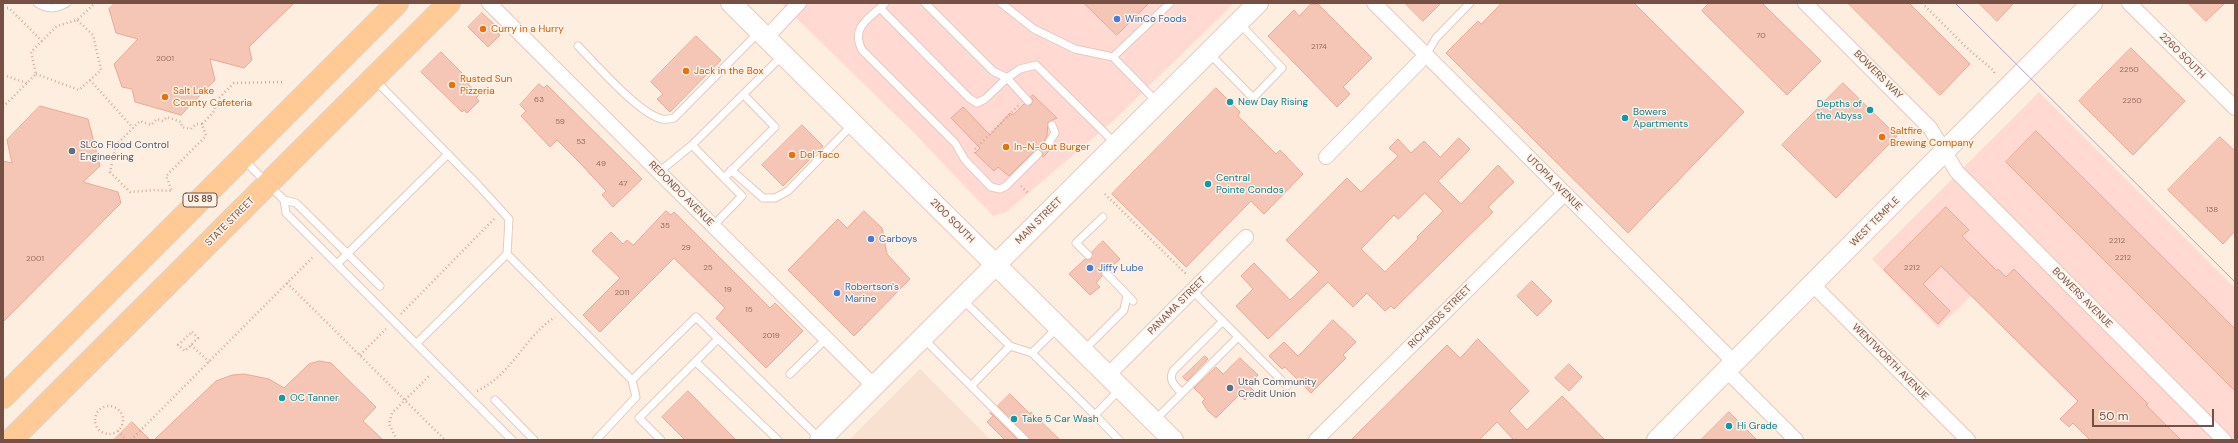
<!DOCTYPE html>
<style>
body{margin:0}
#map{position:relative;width:2238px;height:443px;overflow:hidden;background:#feeedf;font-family:"DM Sans",sans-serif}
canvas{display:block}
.frame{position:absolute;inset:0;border:4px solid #765045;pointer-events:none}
.scale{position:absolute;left:2092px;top:409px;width:122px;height:18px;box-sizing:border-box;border:2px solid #765045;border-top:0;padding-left:5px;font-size:12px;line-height:14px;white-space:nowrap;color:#765045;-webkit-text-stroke:3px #fff2e7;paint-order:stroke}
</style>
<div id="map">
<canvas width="2238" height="443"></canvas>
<div class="frame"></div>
<div class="scale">50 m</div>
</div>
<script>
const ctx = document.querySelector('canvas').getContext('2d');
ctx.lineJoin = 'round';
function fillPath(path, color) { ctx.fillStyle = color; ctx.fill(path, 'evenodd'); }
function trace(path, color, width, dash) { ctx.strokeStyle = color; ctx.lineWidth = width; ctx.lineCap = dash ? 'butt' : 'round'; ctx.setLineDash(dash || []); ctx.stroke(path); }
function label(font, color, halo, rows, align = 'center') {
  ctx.font = font + ' "DM Sans",sans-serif'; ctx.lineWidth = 3; ctx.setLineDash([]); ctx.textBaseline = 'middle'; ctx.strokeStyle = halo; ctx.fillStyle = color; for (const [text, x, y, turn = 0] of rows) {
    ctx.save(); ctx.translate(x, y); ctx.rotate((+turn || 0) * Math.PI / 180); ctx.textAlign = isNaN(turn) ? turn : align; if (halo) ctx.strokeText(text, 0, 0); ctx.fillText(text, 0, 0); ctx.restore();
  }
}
const residential = new Path2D(`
 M920,369l71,71h-142z`);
const commercial = new Path2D(`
 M781,3h453l-122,119 -106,90 -13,4 -77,-81z
 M2039,92l196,196v152h-125l2,-3 -141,-141 -33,32 -66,-69z`);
const building = new Path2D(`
 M115,3h179l-45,44 3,13 -8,8 -34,-9 5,21 -34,35 -46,-13 -3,-13 -10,-2 -8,-23 24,-25 -22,-6 -7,-24z
 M1084,3h65l-32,32z
 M1405,3h36l-18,18z
 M1502,3h132l110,109 -116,121 -182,-180 32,-32 3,3z
 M1709,3h53l59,58 -34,34 -85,-84z
 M1848,3h61l61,61 -30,31z
 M1979,3h35l-17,18z
 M2188,3h37l-19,18z
 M1311,4h7l54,54 -29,29 7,7 -13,13 -69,-71 26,-26 5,6z
 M482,13l13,12 -3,2 8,8 -12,12 -20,-20z
 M696,36l25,24 -51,52 -13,-13 6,-5 -12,-12z
 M2131,48l54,53 -52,54 -54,-54z
 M441,52l21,21 -3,2 20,20 -3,3 3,3 -12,12 -3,-3 -2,2 -41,-40z
 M1843,83l54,53 -61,62 -54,-53z
 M539,84l5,4 3,-3 95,94 -29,28 -11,-12 4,-4 -27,-29 -22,-22 -7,7 -29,-31 5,-5 -6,-6z
 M1216,88l24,24 -2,4 38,38 4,-4 23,24 -39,40 -13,-13 -65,66 -74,-73z
 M1033,95l24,23 -9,4 -1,14 -4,7 4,6 7,-3 -11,11 -2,-7h-6l-26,26 -11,-9 -4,4 -19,-18 5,-5 -29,-30 12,-11 27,28 20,-22 3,2 11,-11 7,1 2,-5 -2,-3z
 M40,106l48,13 12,47 -17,16 35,10 3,11 -118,119v-161l9,2 -5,-23z
 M802,125l21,21 -40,40 -21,-21z
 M2036,131l199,198v62l-229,-229z
 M2220,137l15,14v80l-12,13 -55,-54z
 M1459,138l11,11 -32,32 23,23 37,-39 16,17 -26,25 5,5 -99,97 -3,-3 -6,5 -18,-18 -14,14 -25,-25 -60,57 -32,-33 17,-17 -12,-13 13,-13 36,37 29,-28 -33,-32 61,-62 14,14 37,-36 -9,-8 9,-9 13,14 13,-12 16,16zM1425,193l18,18 -26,26 1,2 -33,33 -24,-23 33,-34 4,4z
 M1946,207l23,23 -7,6 35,35 1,-2 8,8 8,-8 134,135 -2,1 35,35h-91l-17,-17 -4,4 -9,-8 18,-18 -137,-135 -18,18 27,27 -12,13 -54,-54z
 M666,211l5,4 3,-3 96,96 5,-5 28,28 -37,37 -50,-50 9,-10 -51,-50 -74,74 -17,-17 37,-37 -28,-27 19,-19 12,12 4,-4 6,5z
 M864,211l18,17 5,26 23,25 -56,57 -66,-66 50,-51 9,9z
 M1103,241l17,18 -11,10 -7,1v6l-6,7 4,4 -10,8 -21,-21 16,-15h6l1,-7z
 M1532,281l20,20 -15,15 -20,-20z
 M1333,320l23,22 -13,13 3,3 -35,35 -26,-26 -3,2 -13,-13 15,-14 14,14z
 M1478,339l51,52 -20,20 18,19 35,-34 43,44h-91l-17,-18 -18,18h-128l96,-95 13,13z
 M1205,356l3,3 -21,22 -4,-4z
 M1240,358l18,17 -10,10 6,6 -9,9 -6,-5 -23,23 -8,-7 -6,-9 3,-3 -11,-11 22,-21 7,7z
 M320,361l11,2 45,44 -13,14 20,19h-229l62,-59 16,-6 12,-1 25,5 15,9 25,-24z
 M1569,364l13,13 -13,14 -14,-13z
 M688,391l48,49h-51l-23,-23z
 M1010,394l20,20 1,-2 29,28h-30l-32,-34z
 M1729,412l28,28h-56z
 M990,413h1l27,27h-13l-18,-18 6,-6z
 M132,422l18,18h-36z`);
const path = new Path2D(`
 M1922,3l46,46 26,22 1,4
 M3,8h6l33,33
 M36,74l43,16 22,-20 -8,-35 -16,-15
 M3,75l24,8
 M90,80l43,48
 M3,107l33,-33 -5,-22 26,-26 20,-6 18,-17
 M202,124h-6l-5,5 -9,-2 -1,-5 -14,-5 -4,4 -6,-2 -6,6 -11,-4 -24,24 -6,27 20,20 25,-2 17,1 -6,-15 40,-40 -4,-12 11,-11 4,-13 17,-17 49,-1
 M975,153v-4l43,-43
 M1021,186l7,7
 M1105,194l82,81
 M287,283l158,157
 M401,314l93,-95
 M192,332l6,6 -13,13 -7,-6z
 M191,345l18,17
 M360,355l26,-26
 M477,391c36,-17 46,-53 78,-74
 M95 420a14 14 0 1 1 28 0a14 14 0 1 1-28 0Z
 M118,431l8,9
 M131,440l183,-184
 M397,440l-8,-16 3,-11 37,-37`);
const lane = new Path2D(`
 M37,3c11,7 19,6 30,0
 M885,3c-15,16 -35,23 -23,47l93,93 10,17 26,27 9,2 6,-3 32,-32
 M925,3l68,68 14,7 13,-9 16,-4 79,78
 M1001,3l33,26 41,20 38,8 45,46
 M880,8l89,90 8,5 8,-4 22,-21 21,23
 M578,46c18,18 61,68 84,73 4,1 8,0 12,-1l84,-85
 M1209,53l44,45 29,-30 -42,-44
 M1426,55l10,-17 34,-35
 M1113,57l57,-54
 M375,80l104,106 30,33 -2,35 125,126 64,-63 124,122
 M743,94l32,33 -51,51 -32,-33c30,-30 60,-59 90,-89
 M1048,144l7,-11 -3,-8
 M244,160l40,40 2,13 226,227
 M731,170l32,28h12l13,-7 64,-66
 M659,172l33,-27
 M284,200l12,3 84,83
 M713,226l29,-30 -18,-18
 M1088,255l-12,-12 27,-26
 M337,264l111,-110
 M1106,273l27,28
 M1192,290l95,96
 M963,300l47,46 22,7 63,62 24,-25
 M924,339l47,47 39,-40
 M416,344l91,-90
 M1083,351l41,-41 3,-15
 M1032,353l25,-25
 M696,362l82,78
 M790,374l37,-36
 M971,386l54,54
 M1182,393c-6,-6 -14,-12 -9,-22l50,-50
 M495,400l39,40
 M1095,415l24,25
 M1155,420l83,-83
 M596,440l40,-43 -4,-17
 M661,440l-22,-22 79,-79`);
const street = new Path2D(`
 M489,3l385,383
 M1374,3l360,359
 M1805,3l125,125 27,44 267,268
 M2129,3l106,105
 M766,38l33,-35
 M1326,157l100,-102
 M1812,284l156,156
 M1726,370l70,70
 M1108,375l138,-138
 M1316,440l249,-247`);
const secondary = new Path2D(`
 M731,3l442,437
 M820,440l438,-437
 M1657,440l435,-437`);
const primary = new Path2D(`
 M3,397l394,-394
 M11,440l438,-437`);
const tram = new Path2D(`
 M1955,3l280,279`);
const markers = [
 [1117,19,4,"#3f7fe0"],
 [483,29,4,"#e8710a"],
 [686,71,4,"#e8710a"],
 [452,85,4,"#e8710a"],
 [165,97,4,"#e8710a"],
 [1230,102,4,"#0f9aa8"],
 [1870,110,4,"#0f9aa8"],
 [1625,118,4,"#0f9aa8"],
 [1882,137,4,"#e8710a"],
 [1006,147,4,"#e8710a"],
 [72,151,4,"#5c6f8a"],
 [792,155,4,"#e8710a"],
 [1208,184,4,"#0f9aa8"],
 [871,239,4,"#3f7fe0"],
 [1090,268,4,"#3f7fe0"],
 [837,293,4,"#3f7fe0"],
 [1230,388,4,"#5c6f8a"],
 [282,398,4,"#0f9aa8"],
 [1014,419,4,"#0f9aa8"],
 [1729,426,4,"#0f9aa8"]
];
const numberNames = [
 ["70",1761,36],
 ["2174",1319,47],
 ["2001",165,59],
 ["2250",2129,70],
 ["63",539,100],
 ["2250",2132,101],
 ["59",560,122],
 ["53",581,142],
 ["49",601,164],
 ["47",623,184],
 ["138",2212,210],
 ["35",665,226],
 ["2212",2117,241],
 ["29",686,248],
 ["2212",2123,258],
 ["2001",35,259],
 ["25",708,268],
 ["2212",1912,268],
 ["19",728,290],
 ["2011",622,293],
 ["15",749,310],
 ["2019",771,336]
];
const shields = [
 [200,200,34]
];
const shieldNames = [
 ["US 89",200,200]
];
const shopNames = [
 ["WinCo Foods",1125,19],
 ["Carboys",879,239],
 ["Jiffy Lube",1098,268],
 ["Robertson's",845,287],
 ["Marine",845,299]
];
const foodNames = [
 ["Curry in a Hurry",491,29],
 ["Jack in the Box",694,71],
 ["Rusted Sun",460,79],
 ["Pizzeria",460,91],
 ["Salt Lake",173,91],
 ["County Cafeteria",173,103],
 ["Saltfire",1890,131],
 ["Brewing Company",1890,143],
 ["In-N-Out Burger",1014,147],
 ["Del Taco",800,155]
];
const streetNames = [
 ["2260 SOUTH",2182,56,45],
 ["BOWERS WAY",1878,75,45],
 ["UTOPIA AVENUE",1554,183,45],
 ["REDONDO AVENUE",681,194,45],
 ["2100 SOUTH",952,221,45],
 ["MAIN STREET",1039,221,-45],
 ["STATE STREET",230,222,-45],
 ["WEST TEMPLE",1875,222,-45],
 ["BOWERS AVENUE",2082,298,45],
 ["PANAMA STREET",1177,306,-45],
 ["RICHARDS STREET",1440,317,-45],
 ["WENTWORTH AVENUE",1890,362,45]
];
const cultureNames = [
 ["New Day Rising",1238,102],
 ["Depths of",1862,104,"right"],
 ["the Abyss",1862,116,"right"],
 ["Bowers",1633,112],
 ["Apartments",1633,124],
 ["Central",1216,178],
 ["Pointe Condos",1216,190],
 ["OC Tanner",290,398],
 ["Take 5 Car Wash",1022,419],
 ["Hi Grade",1737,426]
];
const serviceNames = [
 ["SLCo Flood Control",80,145],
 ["Engineering",80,157],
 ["Utah Community",1238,382],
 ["Credit Union",1238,394]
];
fillPath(residential, '#f8e1d0');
fillPath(commercial, '#ffd9d2');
fillPath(building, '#f5c6b5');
trace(building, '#e9a994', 1);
trace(lane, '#e4cabe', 9);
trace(street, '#e4cabe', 16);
trace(secondary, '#eacaba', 22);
trace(primary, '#dbd2cf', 24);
trace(path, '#d9a998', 2.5, [1, 3]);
trace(lane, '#fff', 7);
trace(street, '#fff', 14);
trace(secondary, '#fff', 20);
trace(primary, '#ffca95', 22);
trace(tram, '#af9ec7', 1);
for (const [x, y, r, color] of markers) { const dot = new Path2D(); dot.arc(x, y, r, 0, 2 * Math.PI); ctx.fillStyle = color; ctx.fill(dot); trace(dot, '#fff2e7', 1.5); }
label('8px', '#966e61', null, numberNames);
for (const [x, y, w] of shields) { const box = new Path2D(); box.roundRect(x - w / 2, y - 7, w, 14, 3); ctx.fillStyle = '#fff2e7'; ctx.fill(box); trace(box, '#765045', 1); }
label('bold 9px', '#765045', null, shieldNames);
label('10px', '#366cbe', '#fff2e7', shopNames, 'left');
label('10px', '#c56008', '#fff2e7', foodNames, 'left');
label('10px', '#765045', '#fff2e7', streetNames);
label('10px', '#0d838f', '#fff2e7', cultureNames, 'left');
label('10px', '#4e5e75', '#fff2e7', serviceNames, 'left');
</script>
